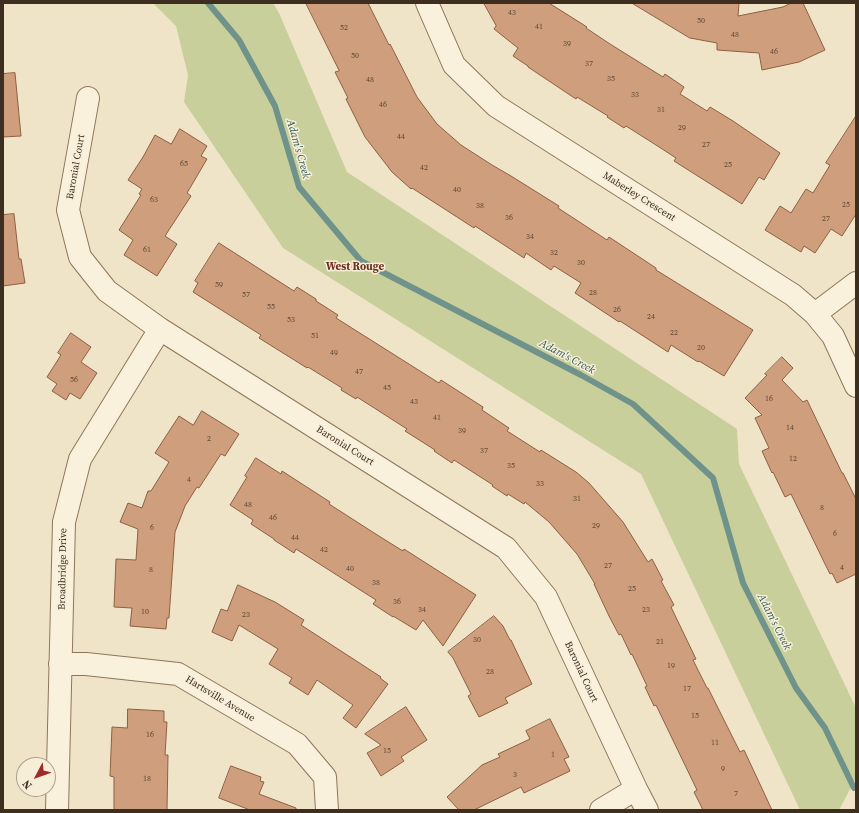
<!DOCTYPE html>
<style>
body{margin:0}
#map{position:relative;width:859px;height:813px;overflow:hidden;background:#f0e4c8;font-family:"Source Serif 4",serif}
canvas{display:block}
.frame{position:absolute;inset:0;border:4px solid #3d2e20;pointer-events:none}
.north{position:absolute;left:16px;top:757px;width:40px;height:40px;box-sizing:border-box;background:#f7eed8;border:1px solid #ada18e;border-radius:50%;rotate:229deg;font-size:11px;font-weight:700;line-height:16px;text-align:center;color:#3d2e20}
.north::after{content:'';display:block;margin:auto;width:14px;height:18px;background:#9e2a2b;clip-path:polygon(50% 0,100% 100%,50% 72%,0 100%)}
</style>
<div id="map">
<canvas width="859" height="813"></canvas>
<div class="frame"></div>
<div class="north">N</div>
</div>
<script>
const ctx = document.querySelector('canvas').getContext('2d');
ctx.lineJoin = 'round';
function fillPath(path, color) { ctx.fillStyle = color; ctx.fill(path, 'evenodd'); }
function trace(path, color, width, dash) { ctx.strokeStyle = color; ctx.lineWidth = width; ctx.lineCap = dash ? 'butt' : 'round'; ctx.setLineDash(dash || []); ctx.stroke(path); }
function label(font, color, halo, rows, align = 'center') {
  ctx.font = font + ' "Source Serif 4",serif'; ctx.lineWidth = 3; ctx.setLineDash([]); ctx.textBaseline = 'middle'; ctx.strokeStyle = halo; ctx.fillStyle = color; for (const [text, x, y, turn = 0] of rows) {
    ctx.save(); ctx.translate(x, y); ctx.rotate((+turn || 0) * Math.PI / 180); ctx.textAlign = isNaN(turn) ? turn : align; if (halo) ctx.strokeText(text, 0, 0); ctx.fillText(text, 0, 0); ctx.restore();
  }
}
const green = new Path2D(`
 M153,3h120l6,10 68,159 390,257 2,35 117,244v70l-17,32h-39l-159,-336 -358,-226 -99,-146 4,-27 -12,-49z`);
const stream = new Path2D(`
 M208,3l31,37 36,66 24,81 62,74 220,114 52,29 80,74 30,105 53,105 29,40 29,60`);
const building = new Path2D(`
 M306,3h62l21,42 1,-1 27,53 20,27 24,21 31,20 19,11 48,30 -1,2 49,32 2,-3 47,31v2l97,60 -29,46 -25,-15 -1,1 -27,-17 -3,7 -48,-31 -1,1 -44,-29 6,-10 -27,-17 -3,4 -25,-17 -2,5 -49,-32 -1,2 -62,-40 -1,1 -19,-17 -27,-35 -19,-38 2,-1 -13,-26 4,-1z
 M484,3h65l38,24 -1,1 24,16 53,33 2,-3 19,13 -4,7 27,17 3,-4 23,14 47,32 -16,27 -5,-3 -17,27 -68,-43 2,-3 -20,-13 -30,-19 -2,2 -17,-11 1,-1 -31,-19 -1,2 -48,-32v-1l-15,-10 5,-8 -24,-19 2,-3z
 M632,3h107l-1,13 45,-9 8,-4h12l22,47 -26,12 -37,8 -3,-17 -42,-3v-7l-27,-5z
 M15,73l6,63 -18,1v-63z
 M856,116v98l-14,22 -11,-7 -16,24 -11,-7 -3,6 -36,-22 15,-24 11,7 15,-24 7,4 17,-28 -4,-2z
 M180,129l27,17 -6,10 6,3 -20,34 4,3 -26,40 12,8 -20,32 -33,-21 9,-15 -14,-10 22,-35 -2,-1 3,-5 -14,-9 15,-23 12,-22 16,9z
 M14,214l5,45h2l4,24 -22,3v-71z
 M219,243l75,48 3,-4 19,12v2l22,14 -2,3 103,65 2,-3 42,27 -1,3 27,18 -2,3 33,21 1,-2 35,22 13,11 34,39 25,40 4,-3 11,21 -2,1 13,24 -3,2 25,52 -3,1 14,28h1l32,64 4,-2 28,60h-69l-9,-18 3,-2 -41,-85 -2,1 -9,-19 2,-1 -15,-32 -1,1 -10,-21 -2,1 -10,-19 -15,-32h1l-18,-30 -28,-32 -24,-20 -1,2 -16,-10 -1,2 -15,-10 1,-1 -39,-25 -2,3 -18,-12 1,-1 -30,-19 2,-2 -50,-32 -1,2 -15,-9 1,-2 -34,-21 -1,1 -48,-30 2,-3 -68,-43 5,-9 -3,-2z
 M71,333l20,14 -10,15 16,11 -17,26 -10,-6 -4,7 -14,-9 5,-7 -10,-7 14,-22 -3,-2z
 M782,357l11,11 -11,12 21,22 4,-2 35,73h1l13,26v75l-19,9 -5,-10 -2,1 -5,-10 -34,-70 -6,3 -12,-25 -1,1 -10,-22 7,-3 -14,-30 7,-3 -17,-17 22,-23 -2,-1z
 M202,411l37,23 -14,22 -4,-2 -22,34 -2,-1 -12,19 -10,26 -6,86h-2l-1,11 -36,-3 2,-18 -18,-1 2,-48 20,1 2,-31 -18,-7 8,-19 14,5 6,-17h3l18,-29 -14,-9 24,-37 14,9z
 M256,458l25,16 1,-3 48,31 -1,2 53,34 21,13 1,-2 72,46 -33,51 -20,-26 -7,10 -23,-14v1l-20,-13 3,-4 -80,-51 -2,4 -20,-13v-1l-23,-15 2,-4 -23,-15 17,-28 -2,-1z
 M238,585l37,17 29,18 -3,5 80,52 -1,1 8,6 -32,44 -13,-10 10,-13 -36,-25 -9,15 -19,-12 3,-5 -23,-14 9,-15 -39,-24 -7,16 -20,-9 9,-23 6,2z
 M494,616l9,10 7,14h1l21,44 -27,14 3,5 -29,14 -11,-21 3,-2 -18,-36 -5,-6z
 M406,707l21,33 -26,17 3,4 -23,15 -14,-23 14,-8 -16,-11z
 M128,709l36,2v11h3l-2,33h3l-1,55h-53v-33l-4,-1 2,-49 15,1z
 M550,719l19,38 -5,2 6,12 -46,22 -3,-6 -47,23h-15l-12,-13 35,-32 18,-8 -2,-3 32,-15 -4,-8z
 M231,766l30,11 -1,4 4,1 -5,12 37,14v2h-46l-31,-12z`);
const minor = new Path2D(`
 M427,3l27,62 42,41 297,189 22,19 18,22 23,50
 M88,98l-20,112 12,47 27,34 53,38 346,219 40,49 90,192 11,21
 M815,314l41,-31
 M60,664h26l92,10 119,70 28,33 2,33
 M57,810l7,-288 16,-63 80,-130
 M601,810l35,-21`);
const numberNames = [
 ["43",512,13],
 ["50",701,21],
 ["41",539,27],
 ["52",344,28],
 ["48",735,35],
 ["39",567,44],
 ["46",774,52],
 ["50",355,56],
 ["37",589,64],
 ["35",611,79],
 ["48",370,80],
 ["33",635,95],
 ["46",383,105],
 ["31",661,110],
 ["29",682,128],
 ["44",401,137],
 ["27",706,145],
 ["65",184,164],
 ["25",728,165],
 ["42",424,168],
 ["40",457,190],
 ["63",154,200],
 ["25",846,205],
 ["38",480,206],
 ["36",509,218],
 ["27",826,219],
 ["34",530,237],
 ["61",147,250],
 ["32",554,253],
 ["30",581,263],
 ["59",219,285],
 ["28",593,293],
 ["57",246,295],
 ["55",271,307],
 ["26",617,310],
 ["24",651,317],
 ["53",291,320],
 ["22",674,333],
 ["51",315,336],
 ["20",701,348],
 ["49",334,353],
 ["47",359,372],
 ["56",74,380],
 ["45",387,388],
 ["16",769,399],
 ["43",414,402],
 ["41",437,418],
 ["14",790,428],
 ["39",462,431],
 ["2",209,439],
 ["37",484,451],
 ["12",793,459],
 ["35",511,466],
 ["4",189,480],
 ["33",540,484],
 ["31",577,499],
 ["48",248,505],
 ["8",822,508],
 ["46",273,518],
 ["29",596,526],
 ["6",152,528],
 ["6",835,534],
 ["44",295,538],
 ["42",324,550],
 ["27",608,566],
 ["4",842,568],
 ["40",350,569],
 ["8",151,570],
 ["38",376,583],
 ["25",632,589],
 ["36",397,602],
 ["34",422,610],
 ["23",646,610],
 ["10",145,612],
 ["23",246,615],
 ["30",477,640],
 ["21",660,642],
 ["19",671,666],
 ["28",490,672],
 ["17",687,689],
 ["15",695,716],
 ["16",150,735],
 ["11",715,743],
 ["15",387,751],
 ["1",553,755],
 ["9",723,769],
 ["3",515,775],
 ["18",147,779],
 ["7",736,794]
];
const streetNames = [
 ["Baronial Court",76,167,-80],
 ["Maberley Crescent",639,197,32],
 ["Baronial Court",345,446,32],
 ["Broadbridge Drive",63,569,-89],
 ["Baronial Court",581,672,65],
 ["Hartsville Avenue",220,699,31]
];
const waterNames = [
 ["Adam's Creek",298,149,74],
 ["Adam's Creek",567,357,28],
 ["Adam's Creek",774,622,63]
];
const neighbourhoodNames = [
 ["West Rouge",355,267]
];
fillPath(green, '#c9cf9b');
trace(stream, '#6f938a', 6);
fillPath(building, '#cf9f7d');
trace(building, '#8d5f41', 1);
trace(minor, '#8d765c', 24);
trace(minor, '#faf1dc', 22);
label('8px', '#624a37', null, numberNames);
label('10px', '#3d2e20', '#f7eed8', streetNames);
label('italic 11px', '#2f5d5a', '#f7eed8', waterNames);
label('bold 11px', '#6b2e1e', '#f7eed8', neighbourhoodNames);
</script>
